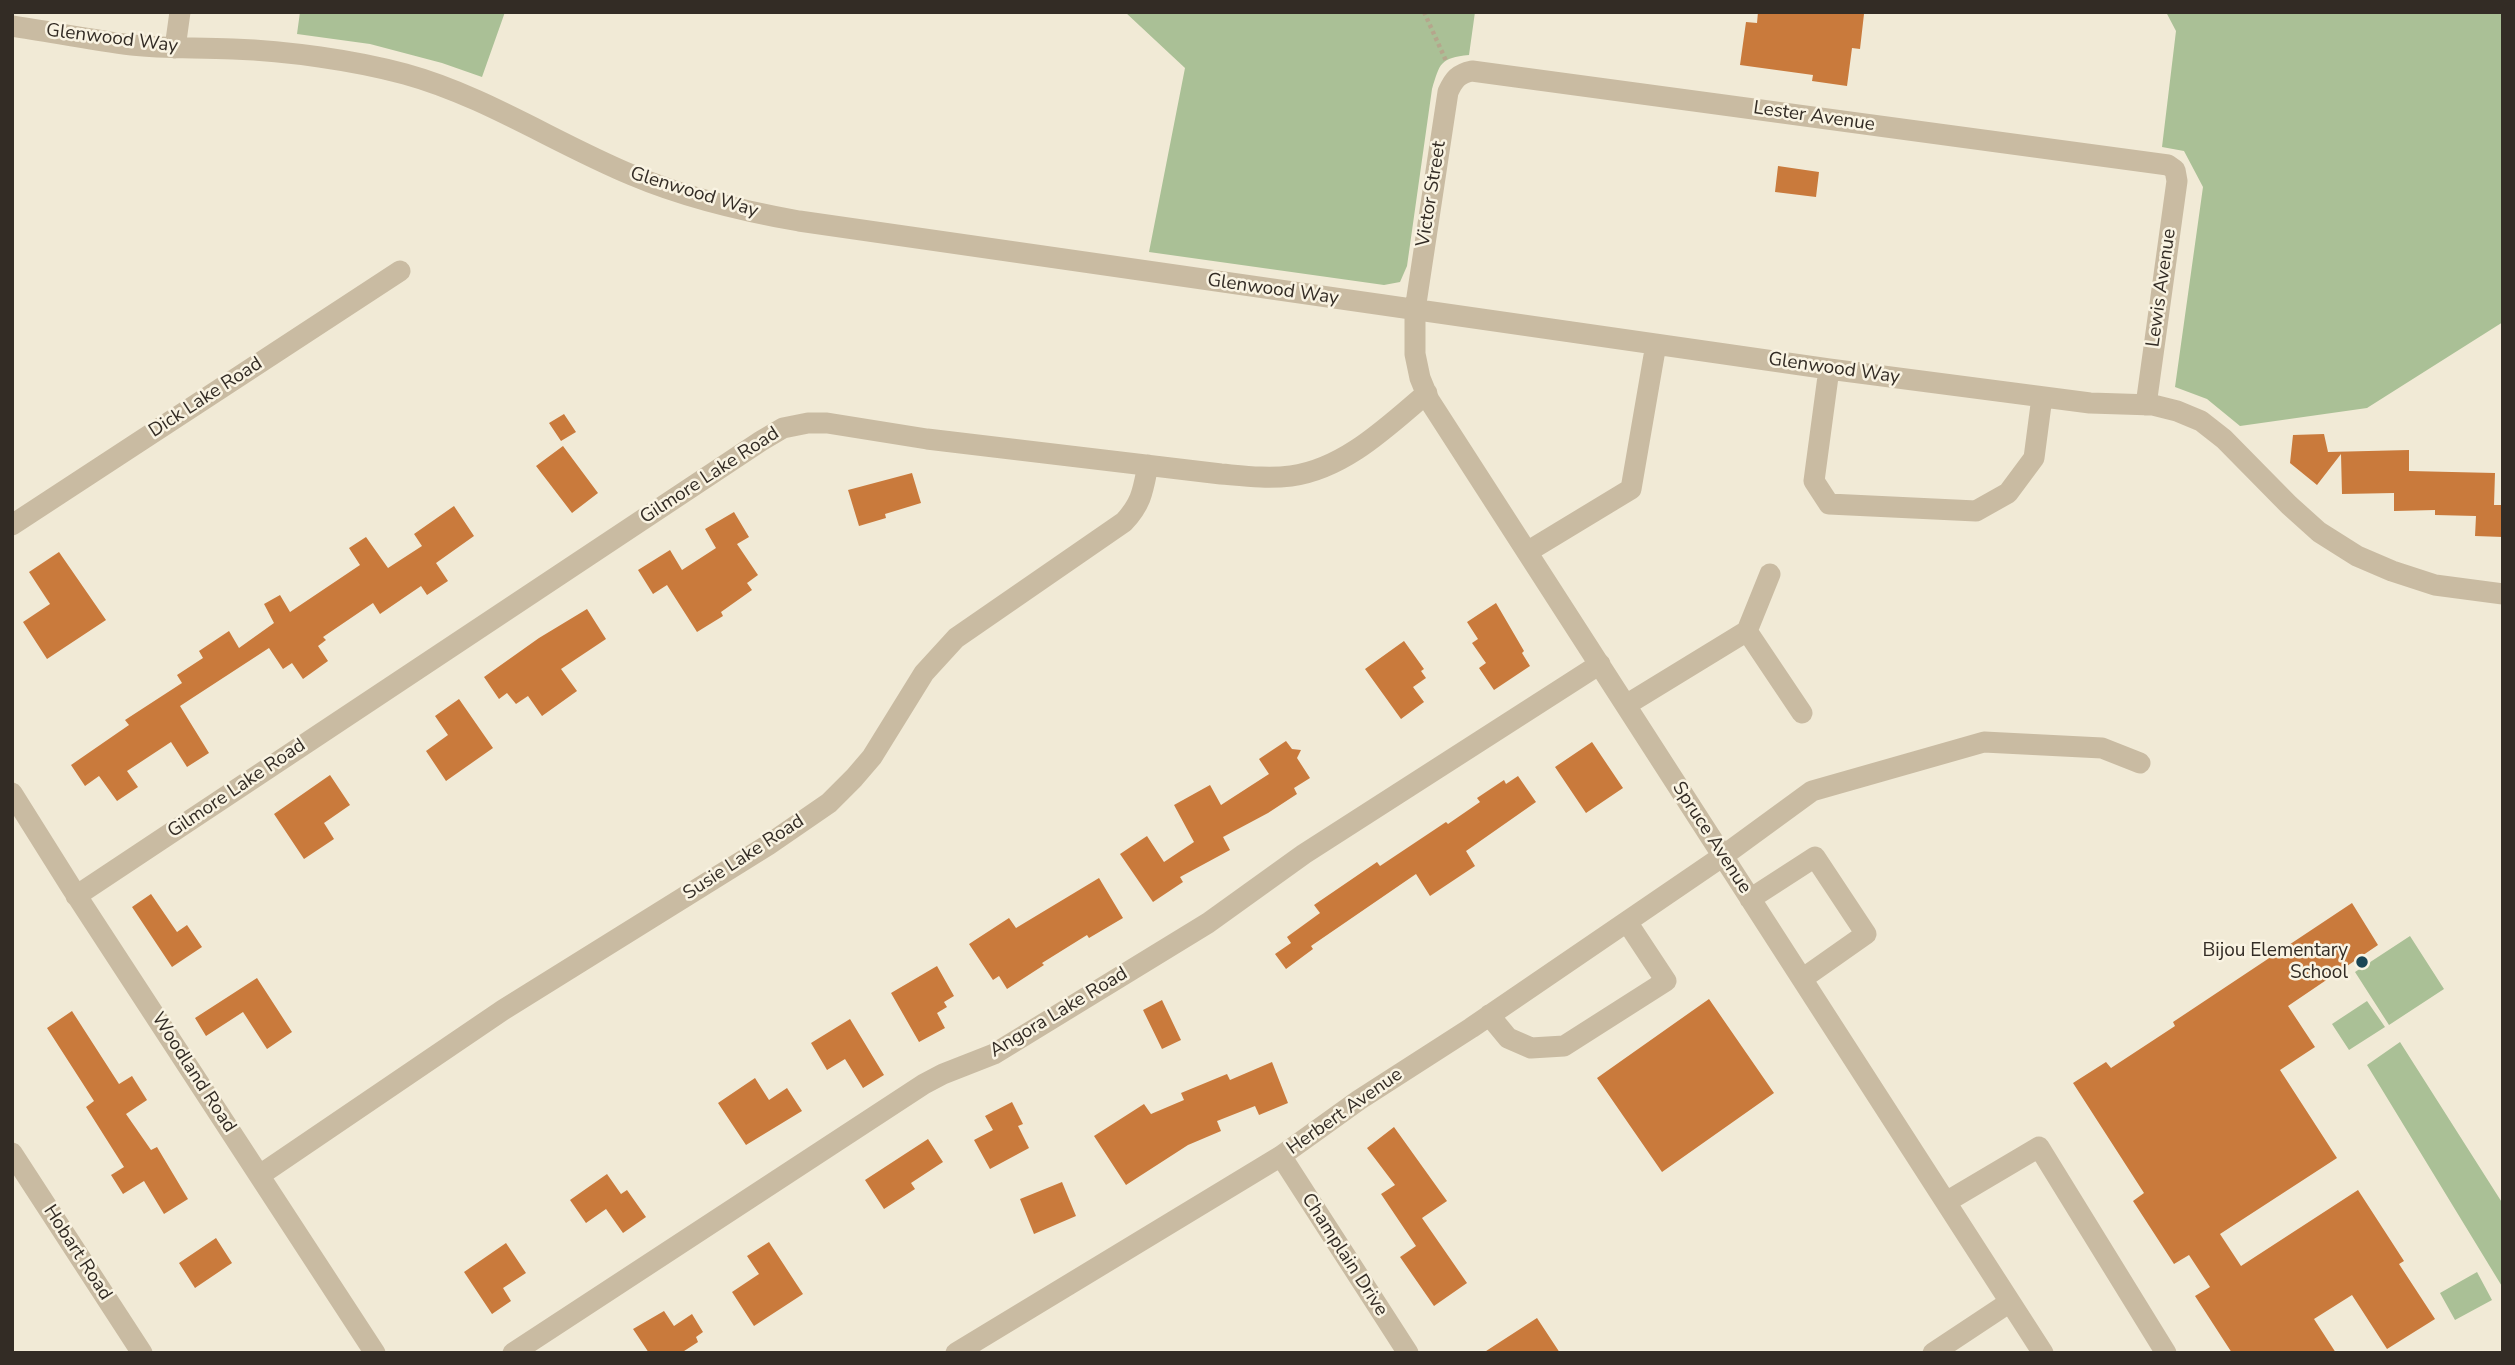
<!DOCTYPE html>
<style>
body{margin:0}
#map{position:relative;width:2515px;height:1365px;overflow:hidden;background:#f1ead6;font-family:"Nunito Sans",sans-serif}
canvas{display:block}
.frame{position:absolute;inset:0;border:14px solid #332c25;pointer-events:none}
</style>
<div id="map">
<canvas width="2515" height="1365"></canvas>
<div class="frame"></div>
</div>
<script>
const ctx = document.querySelector('canvas').getContext('2d');
ctx.lineJoin = 'round';
function fillPath(path, color) { ctx.fillStyle = color; ctx.fill(path, 'evenodd'); }
function trace(path, color, width, dash) { ctx.strokeStyle = color; ctx.lineWidth = width; ctx.lineCap = dash ? 'butt' : 'round'; ctx.setLineDash(dash || []); ctx.stroke(path); }
function label(font, color, halo, rows, align = 'center') {
  ctx.font = font + ' "Nunito Sans",sans-serif'; ctx.lineWidth = 5; ctx.setLineDash([]); ctx.textBaseline = 'middle'; ctx.strokeStyle = halo; ctx.fillStyle = color; for (const [text, x, y, turn = 0] of rows) {
    ctx.save(); ctx.translate(x, y); ctx.rotate((+turn || 0) * Math.PI / 180); ctx.textAlign = isNaN(turn) ? turn : align; if (halo) ctx.strokeText(text, 0, 0); ctx.fillText(text, 0, 0); ctx.restore();
  }
}
const green = new Path2D(`
 M300,12h205l-23,65 -40,-14 -72,-19 -73,-10z
 M1125,12h350l-6,43c-29,3 -29,8 -37,34l-25,177 -7,16 -16,3 -235,-33 36,-184z
 M2166,12h337v310l-136,86 -127,18 -33,-27 -32,-12 28,-200 -19,-36 -22,-4 14,-116z
 M2410,936l34,53 -55,36 -34,-53z
 M2367,1001l18,26 -36,23 -17,-26z
 M2400,1042l103,162v84l-136,-223z
 M2477,1272l15,28 -37,20 -15,-27z`);
const building = new Path2D(`
 M1758,12l106,2 -4,35 -8,-1 -5,38 -35,-5 1,-6 -73,-10 6,-43 11,1z
 M1778,166l41,6 -3,25 -41,-5z
 M564,414l12,18 -15,9 -12,-18z
 M2324,434l4,18 81,-2v21l86,2 -1,32h9v32l-28,-1 1,-20 -41,-1v-5l-41,1v-18l-52,1 -1,-40 -24,31 -27,-22 3,-28z
 M563,446l35,47 -26,20 -36,-47z
 M912,473l9,30 -36,11 1,4 -27,8 -11,-36z
 M454,506l20,30 -38,27 12,18 -21,14 -6,-9 -41,28 -7,-11 -50,34 3,3 -8,6 10,15 -25,18 -11,-16 -9,6 -14,-21 -89,58 29,47 -22,14 -16,-25 -44,29 11,16 -21,14 -18,-25 -14,10 -14,-21 58,-40 -4,-5 57,-37 -5,-8 26,-17 -4,-7 30,-20 10,17 35,-25 -10,-19 16,-9 10,17 70,-47 -11,-17 17,-11 22,31 34,-22 -8,-12z
 M734,512l15,25 -12,7 21,31 -11,8 5,7 -31,22 2,4 -26,16 -30,-47 -14,9 -15,-24 32,-20 12,20 34,-22 -11,-19z
 M59,552l47,68 -59,39 -24,-37 27,-18 -21,-32z
 M1496,603l28,48 -2,2 8,13 -36,24 -15,-22 7,-5 -14,-20 6,-4 -11,-17z
 M587,609l19,30 -45,30 16,22 -35,25 -14,-20 -12,8 -9,-11 -8,6 -15,-22 55,-39z
 M1404,641l20,28 -3,2 5,7 -13,9 11,15 -23,17 -36,-50z
 M459,699l34,49 -47,33 -20,-30 22,-16 -13,-19z
 M1286,741l6,8 9,1 -4,8 13,20 -16,10 3,6 -29,19 -45,24 7,13 -50,27 3,5 -30,20 -33,-48 27,-18 17,26 30,-20 -20,-37 36,-20 11,20 48,-31 -10,-15z
 M1592,742l31,46 -37,25 -31,-46z
 M330,775l20,30 -26,18 10,16 -30,20 -30,-45z
 M1518,776l18,26 -70,49 9,15 -45,30 -14,-22 -105,72 2,3 -27,20 -11,-15 16,-11 -4,-6 33,-24 -6,-8 63,-43 3,4 66,-44 2,2 32,-22 -3,-4 27,-18 2,4z
 M1099,878l24,40 -34,20 -2,-3 -45,28 2,2 -37,24 -8,-13 -6,4 -24,-36 40,-26 7,10z
 M151,894l26,38 10,-7 15,22 -30,20 -40,-60z
 M2352,903l26,42 -90,61 27,41 -35,23 57,88 -117,76 21,32 117,-76 46,71 -5,3 36,55 -48,30 -35,-54 -38,24 22,34h-104l-37,-57 15,-9 -21,-32 -15,9 -41,-63 11,-8 -71,-110 33,-21 5,6 64,-42 -2,-4z
 M937,966l17,30 -10,6 3,5 -10,6 8,15 -26,14 -28,-49z
 M257,978l35,54 -25,17 -24,-37 -37,24 -11,-18z
 M1709,999l65,94 -112,79 -65,-94z
 M1162,1000l19,40 -19,9 -19,-39z
 M72,1011l47,73 13,-8 15,24 -21,14 25,36 6,-3 31,52 -24,15 -20,-33 -21,13 -12,-19 13,-8 -38,-60 8,-6 -47,-73z
 M850,1019l34,56 -21,13 -18,-29 -18,11 -16,-27z
 M1272,1062l16,41 -29,12 -4,-9 -38,15 4,10 -33,14 -62,40 -32,-49 50,-32 7,10 33,-14 -3,-7 46,-19 3,6z
 M755,1078l14,22 18,-12 15,23 -56,34 -28,-42z
 M1012,1102l11,22 -5,2 11,22 -39,21 -16,-29 19,-10 -8,-14z
 M1394,1127l53,74 -25,17 45,65 -33,23 -34,-49 16,-11 -35,-52 14,-9 -28,-37z
 M928,1139l15,23 -32,21 4,6 -31,20 -19,-29z
 M607,1174l14,20 6,-4 19,27 -23,16 -17,-24 -20,14 -16,-23z
 M1062,1182l14,34 -42,18 -14,-35z
 M216,1238l16,25 -37,25 -16,-25z
 M769,1242l34,52 -49,32 -22,-34 27,-18 -12,-18z
 M506,1243l20,30 -23,15 8,13 -19,13 -28,-42z
 M664,1311l10,15 18,-12 11,18 -7,5 2,5 -17,11h-32l-16,-24z
 M1537,1318l23,35h-77z`);
const path = new Path2D(`
 M1424,12l23,51`);
const minor = new Path2D(`
 M12,26c40,6 80,14 120,19 34,4 67,2 101,4 54,2 120,11 172,25 80,22 150,69 227,101 54,23 110,36 167,46l1030,148 261,34 63,2 24,6 24,10 23,18 65,66 30,27 38,24 35,15 43,14 68,9
 M175,48l5,-36
 M1829,369l-15,112 15,23 147,7 32,-18 26,-35 8,-61
 M12,525l388,-254
 M1527,552l104,-63 25,-145
 M1747,631l55,82
 M1626,705l121,-74 23,-57
 M12,793l59,94 304,466
 M76,896l685,-455 22,-13 25,-5h19l100,16 294,35c23,2 46,5 70,2 53,-7 96,-49 136,-83
 M1750,899l65,-42 51,77 -64,45
 M1489,1015l19,23 23,10 33,-2 102,-65 -39,-59
 M12,1153l130,200
 M1281,1156l127,197
 M260,1175l243,-165 265,-165 61,-42 25,-25 18,-21 52,-84 32,-35 168,-116c18,-19 19,-32 24,-57
 M1946,1202l93,-55 127,206
 M513,1353l411,-269 19,-10 51,-20 214,-131 96,-69 296,-190
 M956,1353l325,-197 78,-56 112,-72 252,-172 89,-65 172,-49 118,6 38,15
 M1933,1353l77,-51
 M2043,1353l-614,-953 -9,-22 -5,-24v-44l33,-218c6,-13 10,-18 24,-21l696,94 7,5 2,11 -31,224`);
const markers = [
 [2362,962,7,"#1a4655"]
];
const streetNames = [
 ["Glenwood Way",112,39,7],
 ["Lester Avenue",1814,117,8],
 ["Glenwood Way",694,193,17],
 ["Victor Street",1432,194,-81],
 ["Lewis Avenue",2162,288,-82],
 ["Glenwood Way",1273,290,8],
 ["Glenwood Way",1834,369,8],
 ["Dick Lake Road",206,398,-33],
 ["Gilmore Lake Road",710,476,-33],
 ["Gilmore Lake Road",237,789,-34],
 ["Spruce Avenue",1711,838,57],
 ["Susie Lake Road",744,858,-33],
 ["Angora Lake Road",1059,1013,-31],
 ["Woodland Road",193,1073,57],
 ["Herbert Avenue",1345,1112,-35],
 ["Hobart Road",77,1253,57],
 ["Champlain Drive",1344,1255,57]
];
const poiNames = [
 ["Bijou Elementary",2348,951],
 ["School",2348,973]
];
fillPath(green, '#aac096');
fillPath(building, '#c97a3c');
trace(path, '#b5a68c', 4.5, [3.5, 3.5]);
trace(minor, '#c9bba2', 21);
for (const [x, y, r, color] of markers) { const dot = new Path2D(); dot.arc(x, y, r, 0, 2 * Math.PI); ctx.fillStyle = color; ctx.fill(dot); trace(dot, '#f9f3e2', 2.5); }
label('19px', '#332c25', '#f9f3e2', streetNames);
label('19px', '#332c25', '#f9f3e2', poiNames, 'right');
</script>
